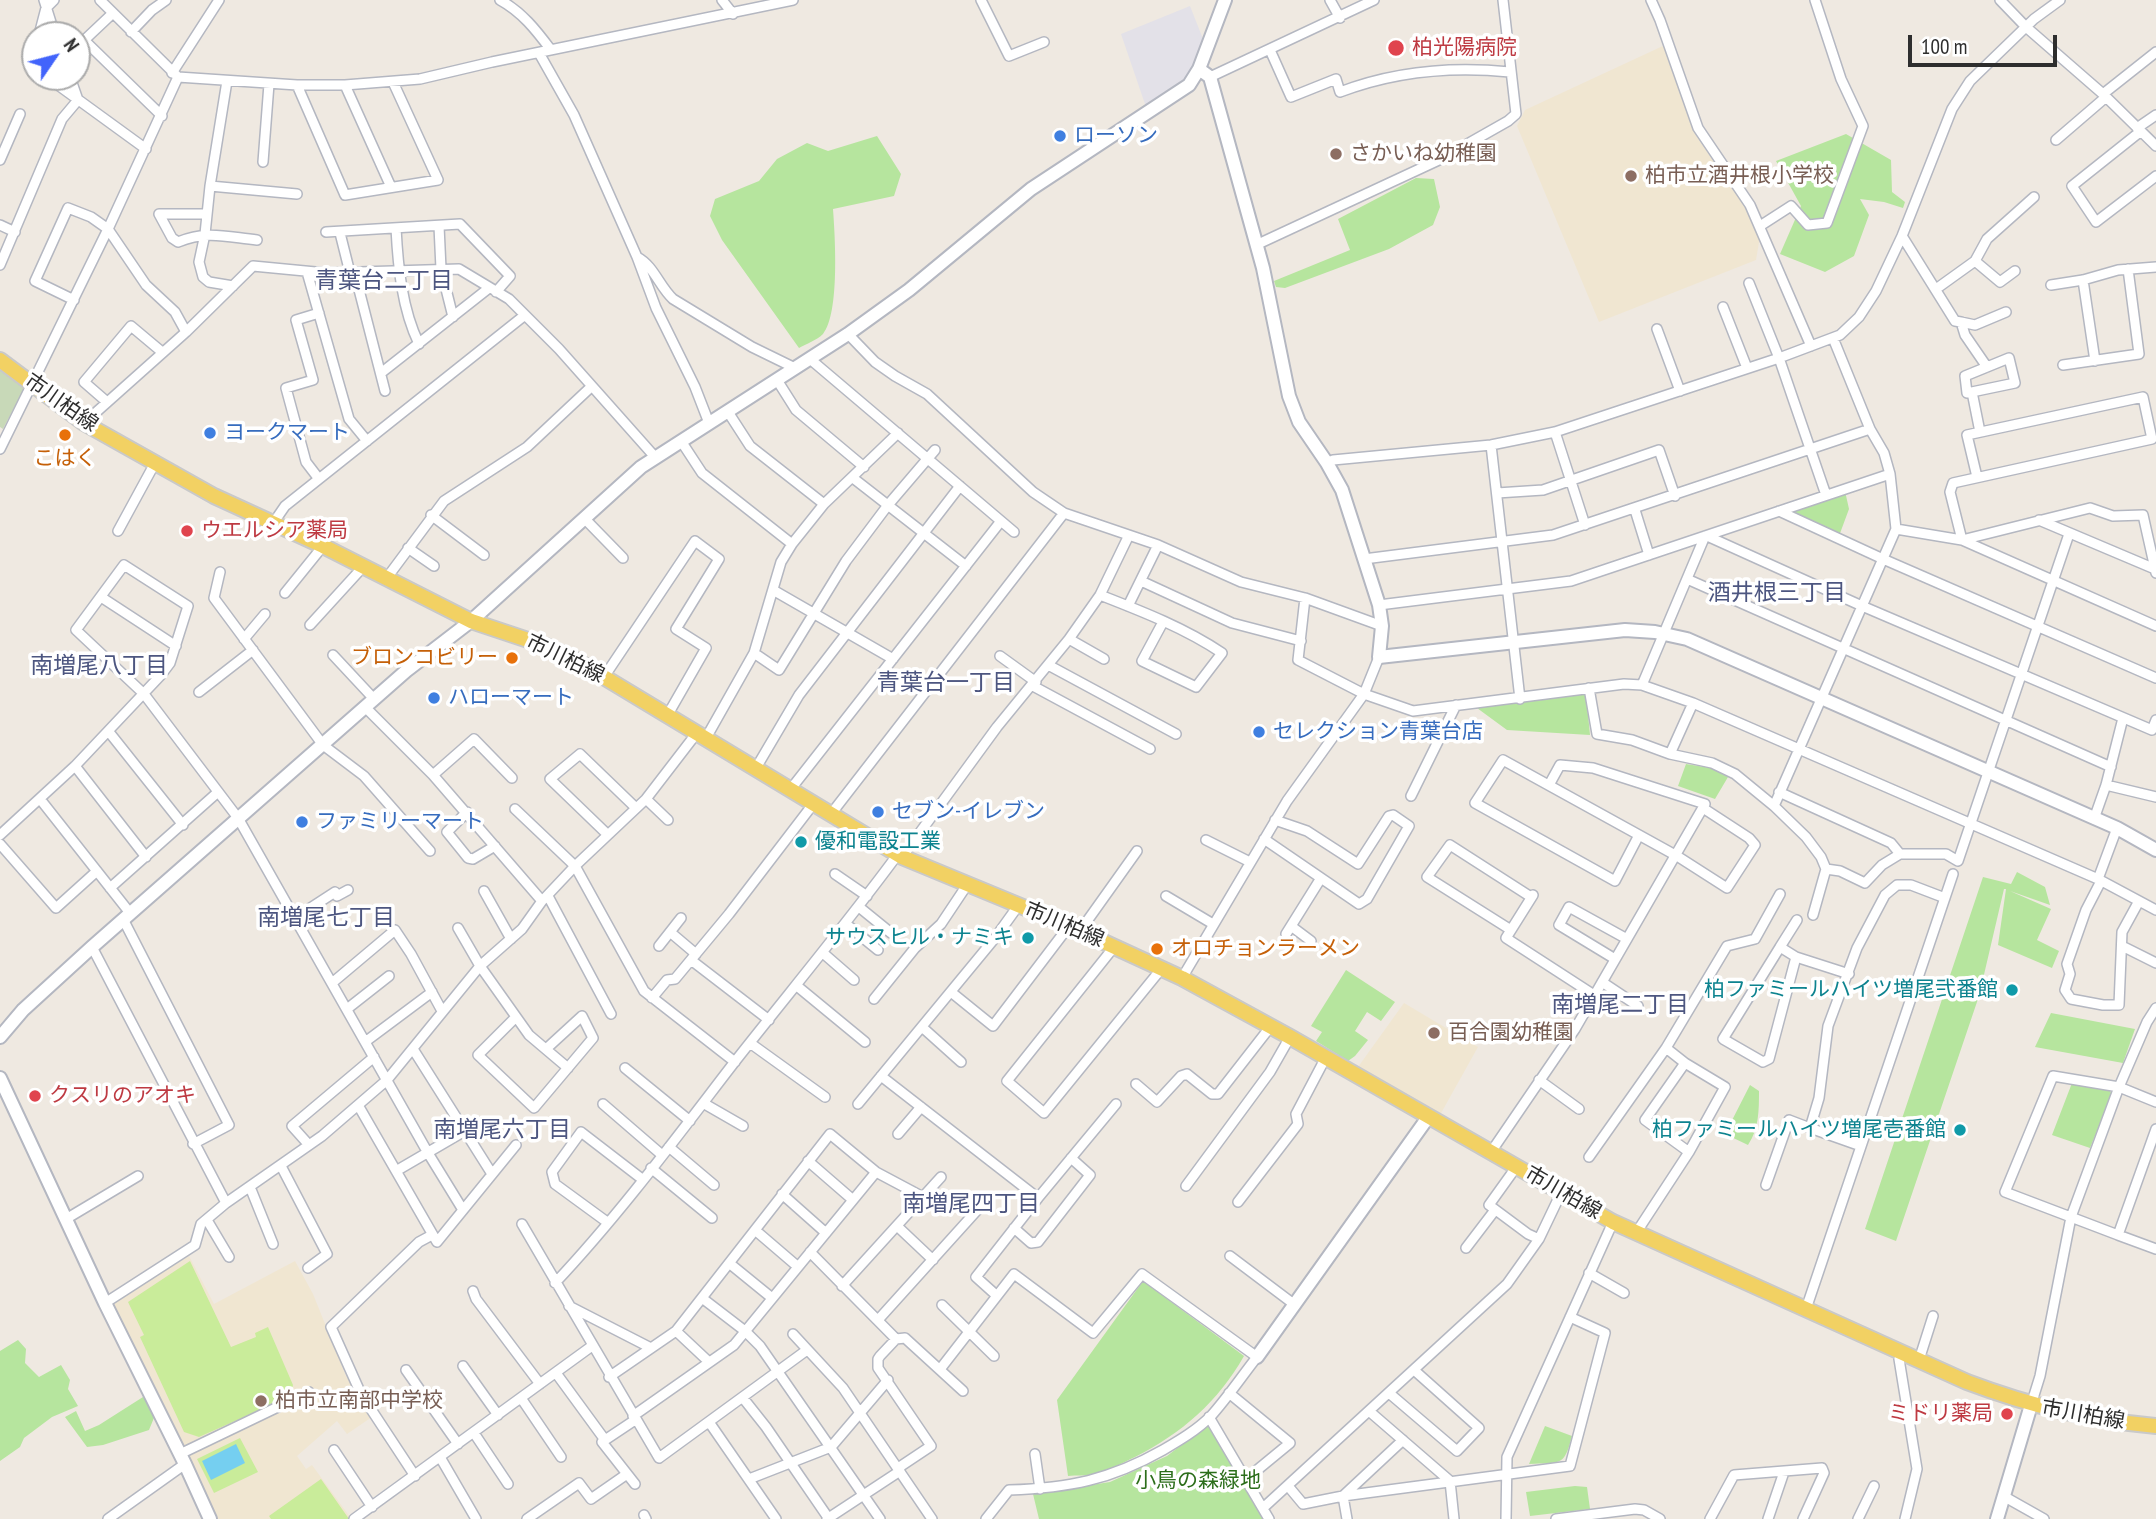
<!DOCTYPE html>
<meta charset="utf-8">
<style>
body{margin:0}
#map{position:relative;width:2156px;height:1519px;overflow:hidden;background:#efe9e1;font-family:"PT Sans Narrow",sans-serif}
canvas{display:block}
.north{position:absolute;left:21px;top:21px;width:70px;height:70px;box-sizing:border-box;background:#fff;border:2px solid #ababab;border-radius:50%;rotate:55deg;font-size:19px;font-weight:700;line-height:28px;text-align:center;color:#2e2e2e}
.north::after{content:'';display:block;margin:auto;width:24px;height:32px;background:#4264fb;clip-path:polygon(50% 0,100% 100%,50% 72%,0 100%)}
.scale{position:absolute;left:1908px;top:35px;width:149px;height:32px;box-sizing:border-box;border:4px solid #2e2e2e;border-top:0;padding-left:9px;font-size:21px;line-height:24px;white-space:nowrap;color:#2e2e2e;-webkit-text-stroke:5px #fff;paint-order:stroke}
</style>
<div id="map">
<canvas width="2156" height="1519"></canvas>
<div class="north">N</div>
<div class="scale">100 m</div>
</div>
<script>
const ctx = document.querySelector('canvas').getContext('2d');
ctx.lineJoin = 'round';
function fillPath(path, color) { ctx.fillStyle = color; ctx.fill(path, 'evenodd'); }
function trace(path, color, width, dash) { ctx.strokeStyle = color; ctx.lineWidth = width; ctx.lineCap = dash ? 'butt' : 'round'; ctx.setLineDash(dash || []); ctx.stroke(path); }
function label(font, color, halo, rows, align = 'center') {
  ctx.font = font + ' "PT Sans Narrow","Noto Sans JP",sans-serif'; ctx.lineWidth = 7; ctx.setLineDash([]); ctx.textBaseline = 'middle'; ctx.strokeStyle = halo; ctx.fillStyle = color; for (const [text, x, y, turn = 0] of rows) {
    ctx.save(); ctx.translate(x, y); ctx.rotate((+turn || 0) * Math.PI / 180); ctx.textAlign = isNaN(turn) ? turn : align; if (halo) ctx.strokeText(text, 0, 0); ctx.fillText(text, 0, 0); ctx.restore();
  }
}
const industrial = new Path2D(`
 M1190,6l13,33 -8,24 -6,12 -10,10 -33,22 -25,-73z`);
const education = new Path2D(`
 M1665,45l32,92 53,77 10,22 -4,24 -157,62 -82,-196 8,-16z
 M1404,1003l74,44 -38,68 -82,-48z
 M189,1256l25,48 81,-43 18,33 33,82 26,41 -25,17 -10,-13 -40,35 9,13 6,-4 38,52 -3,2h-130l-103,-213 1,-5z`);
const green = new Path2D(`
 M1846,134l45,26 1,32 13,10 -2,6 -19,-6 -24,-3 9,16 -15,41 -29,16 -45,-18 21,-48 -25,-45z
 M877,136l24,38 -7,22 -61,13c2,27 7,104 -10,125 -6,6 -17,10 -24,14l-77,-108 -12,-24 5,-17 44,-18 18,-22 30,-16 21,8z
 M1416,178l18,1 6,28 -7,18 -44,24 -104,39 -9,-1 -2,-6 76,-31 -12,-31z
 M1845,491l4,18 -10,27 -49,-22v-4z
 M1584,693l2,1 4,41 -83,-5 -30,-22z
 M1686,764l25,4 17,9 -13,22 -37,-13z
 M2017,872l28,15 5,18 -40,-14 41,18 -14,31 22,11 -7,17 -54,-23 8,-56h-2l-25,107 -83,245 -31,-12 118,-352 28,7z
 M1346,970l49,32 -14,19 -14,-9 -12,19 13,9 -13,16 -7,5 -32,-20 6,-9 -11,-6z
 M2051,1013l84,16 -12,34 -88,-16z
 M2072,1083l37,7 3,4 -22,54 -38,-13z
 M1750,1085l9,6c0,19 0,38 -11,54l-23,-11z
 M1143,1281l101,75c-26,46 -62,77 -109,101 -13,6 -26,14 -40,17 -9,2 -19,1 -27,2l-11,-76z
 M18,1340l8,9 -1,14 14,14 22,-12 9,15 -2,9 10,17 -26,11 -28,21 -4,9 -20,14v-110z
 M143,1397l13,16 -7,17 -46,15 -16,2 -22,-30 11,-6 9,20 14,-6z
 M1206,1426l5,1 45,80h4l6,12h-227l-6,-25 77,-12 57,-26z
 M1545,1426l27,10c-8,32 -12,26 -43,28z
 M1575,1486l12,1 3,22 -60,7 -4,-24z`);
const cemetery = new Path2D(`
 M0,366l26,19 -23,44 -3,-2z`);
const pitch = new Path2D(`
 M190,1261l41,86 25,-10 -1,-4 13,-6 25,58 -2,8 -4,5 -88,39 -15,-5 -44,-95 4,-2 -16,-33z
 M240,1438l18,34 -44,21 -17,-34z
 M321,1479l28,40h-78l-2,-3z`);
const water = new Path2D(`
 M236,1444l9,19 -34,17 -9,-19z`);
const street = new Path2D(`
 M44,0l11,35
 M100,0l78,77 119,8h48l75,-6 72,-17 301,-62
 M500,0c22,12 36,30 51,50
 M722,0l11,14
 M981,0l28,56 35,-14
 M1330,0l10,18
 M1651,0l9,20 38,108 52,77 61,141
 M2000,0l26,27 77,67 53,52
 M131,32l21,-22 14,-10
 M39,35l7,-27 8,-8
 M84,40l78,76
 M77,47l36,-34
 M35,49l-3,12 3,6
 M1270,50l21,47 45,-18 4,13c55,-21 111,-26 170,-20
 M539,53l35,62 63,142 19,51 39,79 14,36
 M172,73l47,-73
 M47,77l99,72
 M1210,77l164,-77
 M227,81l-17,105 -5,48 -6,28 4,15 6,5 24,4
 M297,85l48,110 93,-15 -45,-98
 M345,85l46,102
 M2103,94l53,-42
 M2137,128l19,-13
 M2141,131l-69,55 24,36 60,-46
 M2056,140l50,-43
 M0,160l20,-46
 M263,162l6,-78
 M210,186l87,8
 M207,214h-48l13,24 6,4c29,-12 49,-5 79,-2
 M0,225l15,7
 M439,226l2,43 12,48
 M1760,226l31,-20 17,19 19,-2 36,-97 -22,-47 -26,-79
 M396,228c2,39 6,81 23,116
 M326,232l134,-8 50,52 -14,16
 M340,233l9,36 7,9 29,113
 M1902,236l53,85 6,1 4,13 22,32
 M1256,245l185,-86 67,-38 8,-7 -13,-114
 M637,257c17,9 22,29 36,42l79,48 43,21
 M1975,261l25,21 15,-11
 M0,265l62,-146 16,-19 -8,-23
 M307,272l42,147 18,22
 M2083,280l12,81
 M1749,283l30,75 47,137
 M2051,285l32,-5 35,-10 38,-3
 M1936,289l39,-28 12,-22 47,-42
 M74,300l-39,-19 33,-73 23,9 17,12 38,56 29,27 11,20
 M1723,307l24,61
 M1961,322l14,3 31,-13
 M1657,329l23,62
 M848,334l27,28 20,14 32,18 106,98 31,21 94,32 83,37 64,16 77,28
 M2009,358l6,25 -48,10 -2,-17z
 M810,359l204,173
 M2063,365l76,-11 -11,-85
 M381,373l108,-85
 M777,380l19,30 68,57
 M1972,392l8,40
 M107,402l-23,-20 47,-56 31,26
 M728,412l22,34 74,58
 M84,423l102,-91 67,-66 73,7 133,-4 50,30 50,50 96,108
 M1555,432l30,93
 M681,441l21,32 90,71
 M1491,445l29,254
 M0,449l108,-220 70,-152
 M1327,463l6,-3 158,-15 64,-13 224,-74 61,-23 19,-18 17,-26 26,-55 50,-127 18,-28 64,-62 26,-19
 M1977,477l-10,-42 176,-38 9,42 -199,44 -3,9 12,48 194,86
 M853,478l113,88
 M319,479l-13,-17 -20,-74 27,-8 -17,-60 23,-7
 M1497,493l46,-3 116,-40 16,46
 M1635,510l14,45
 M1779,511l104,48 273,119
 M431,515l53,40
 M585,519l38,39
 M2039,520l116,49
 M274,522l11,-16 240,-191
 M1896,529l66,11 128,-32 23,8 30,-1 13,58
 M118,531l37,-68
 M1707,536l155,70 290,124 4,-10
 M408,548l26,18
 M1364,559l189,-24 317,-106
 M220,572l-6,26 109,147 41,31 66,75
 M386,579l58,-78 83,-54 65,-61
 M1687,579l424,188
 M1141,581l91,42 69,18
 M773,590l120,69
 M285,593l38,-47
 M1100,595c41,16 85,33 122,58l-26,34 -54,-26 21,-39
 M101,597l75,49
 M1305,598l-7,62 66,34 49,17 211,-27 18,1 51,18 405,176 58,31
 M1379,605l192,-24 319,-107
 M1128,606l30,-61
 M310,625l52,-57
 M244,639l21,-25
 M1069,639l35,20
 M754,653l25,17 67,-109 42,-56 47,-55
 M333,655l41,44
 M1000,656l36,26
 M1050,666l126,68
 M604,677l91,-136 24,18 -43,70 30,19 -39,68
 M1642,685l63,-149
 M1033,686l117,63
 M1589,688l8,46 35,6 38,14 42,9 23,11 39,32 32,31 15,20 5,12 -13,46
 M199,692l54,-42
 M365,707l68,68 109,126
 M109,732l74,93
 M706,738l48,-85 27,-91 11,-18 32,-40 74,-71
 M1670,754l23,-51
 M75,766l71,91
 M756,768l43,-73 161,-209
 M433,775l41,-36 38,39
 M2106,785l50,12
 M790,790l211,-269
 M1779,792l112,51 9,11h46l12,7 111,-327
 M1411,796l45,-91
 M40,799l90,114
 M646,799l22,21
 M1774,806l122,-277 -6,-55 -6,-21 -14,-24 -37,-91
 M515,809l60,57 69,125 91,71
 M467,812l-20,20 21,26 5,1 22,-13
 M831,814l233,-301
 M2094,819l12,-34 17,-67
 M607,834l-57,-55 30,-25 56,54
 M0,835l75,-69 86,-91 9,-12 18,-57 -64,-41 -48,65 68,64 94,124 190,335 35,57
 M1639,835l-24,46 -140,-78 28,-43 174,96 50,32 28,-43 -6,-7 -46,-30
 M1264,839l95,65 8,-5 42,-73 -16,-11 -4,1 -31,48 -51,-33 -32,-11
 M1206,840l44,22
 M0,844l56,64 41,-37
 M902,857l95,-130 72,-88 31,-44 29,-60
 M1826,869l14,2 25,12 17,-18 18,-11
 M835,874l32,22
 M2098,879l19,-51
 M2101,881l-15,29 -19,54 3,10 -5,16 6,9 32,6h16l3,-73 17,-31
 M110,888l108,-96
 M484,891l27,48
 M1533,895l-27,43 88,57
 M548,896l63,118
 M1166,896l47,28
 M859,907l32,26
 M295,918l40,-26 2,4 11,-6
 M123,919l106,206 -36,19
 M846,924l32,26
 M1291,926l20,15
 M458,928l22,38 49,69 39,33
 M1511,930l-84,-53 23,-32 81,52
 M1080,931l57,-80
 M670,932l26,22
 M1286,934l35,-56
 M659,946l22,-28
 M2122,946l34,17
 M92,947l134,256
 M1114,947l-107,134 37,32 118,-145
 M1780,947l17,-27
 M823,953l31,27
 M1796,957l-16,-10 -57,92 40,23 6,-3 27,-102 53,17
 M1615,959l-56,-34 10,-18 58,32
 M691,960l78,60
 M1182,978l105,-177 77,-107 15,-37
 M1602,982l36,24
 M332,983l63,-53 16,24 31,57
 M797,986l68,56
 M951,992l42,34 76,-100
 M652,998l15,-18 8,-1 54,-65 85,-111
 M874,999l41,-51 26,-24 26,-39
 M347,1009l42,-33
 M516,1017l-38,38 56,53 59,-70 -11,-22 -36,33
 M922,1027l39,35
 M365,1042l67,-50
 M750,1043l75,54
 M1666,1048l61,-102 28,-7 25,-45
 M413,1049l79,125
 M625,1068l65,53
 M881,1076l157,122
 M1539,1080l40,29
 M1136,1084l21,18 24,-26 6,-2 25,20h6l53,-68
 M2156,1102l-37,-15 -66,-11 -48,116 113,43 38,-106
 M703,1103l40,23
 M603,1104l59,51
 M858,1104l137,-166 23,-32
 M358,1105l79,137 79,-97
 M898,1134l23,-27
 M309,1145l-17,-19 82,-69
 M1861,1146l-51,-18 9,-30 9,-72 29,-78 28,-53 12,-10h14l34,13
 M669,1147l45,38
 M1491,1152l84,-123 130,-225 -112,-36 -33,-3 -11,20
 M1589,1157l77,-109 19,15
 M808,1161l45,39
 M281,1166l46,88 -19,14
 M1517,1166l-28,39 39,29 11,5
 M651,1168l61,50
 M396,1171l84,-49
 M1766,1185l23,-65 21,8
 M1186,1186l84,-114 20,-35
 M250,1187l23,57
 M782,1194l44,39
 M1238,1202l60,-78 -2,-10 30,-57
 M66,1219l72,-43
 M207,1220l22,37
 M607,1222l-52,-38 -3,-12 29,-40 61,47
 M522,1224l137,234 148,-108
 M897,1226l36,34
 M1014,1228l17,15 7,-1 52,-67 -19,-17
 M755,1230l42,36
 M1636,1233l53,-81 36,-65 -40,-24 -40,57 44,32
 M2118,1235l38,14
 M1466,1248l29,-38
 M810,1252l86,87
 M1230,1256l65,49
 M729,1263l43,35
 M1589,1273l35,20
 M555,1283c64,-68 121,-145 178,-219 55,-70 112,-138 165,-210
 M842,1286l99,-109
 M473,1291l3,8 64,85
 M996,1295l-20,-18 62,-79 78,-94
 M702,1298l43,33 15,15 120,173
 M105,1303l90,-58 6,-21 25,-21 96,-67 65,-56 93,-114 42,-37 20,-28 33,-35 71,-67 50,-65
 M942,1305l52,51
 M569,1306l82,42
 M1806,1309l147,-435
 M878,1320l102,-113
 M676,1331l33,31
 M793,1334l50,54 89,131
 M1901,1352l-2,7 18,110 -12,50
 M1919,1360l14,-44
 M463,1366l35,49
 M941,1368l73,-94 79,59 49,-59 115,83c-15,19 -29,40 -46,59 -14,14 -31,24 -48,34 -53,30 -94,38 -154,40l-23,29
 M406,1370l52,74
 M556,1373l49,67
 M609,1377l67,-46 154,-197 46,38 47,25
 M1229,1393l61,50 -45,37
 M1389,1393l68,58 22,-23 -65,-58
 M521,1398l40,59
 M743,1398l23,29 63,92
 M2031,1405l9,-29 31,-159 48,-130 28,-65 9,-14
 M1369,1411l81,70 4,38
 M633,1416l101,-71 142,-173
 M1209,1417l60,102
 M709,1422l67,97
 M474,1433l34,51
 M334,1450l38,57
 M180,1454l129,-62
 M1035,1454l5,35
 M440,1457l36,62
 M898,1468l33,-22 -53,-78v-9l2,-3 16,-17 9,-1 58,53
 M415,1476l-54,-82 -30,-67 88,-85 13,-7
 M749,1479l82,-32 57,-67
 M635,1484l-33,-42 33,-22
 M1288,1486l15,18 40,-8 227,-30 35,-133 -35,-16
 M2005,1497l39,22
 M1263,1508l244,-224 32,-45 22,-46
 M644,1515l2,4
 M108,1519l77,-55
 M354,1519l238,-173
 M527,1519l52,-36 12,16 36,-25
 M827,1519l73,-48
 M1347,1519l-4,-23 60,-56
 M1506,1519l1,-62 106,-235
 M1556,1519l79,-10 9,1 16,9
 M1710,1519l24,-44 88,-7 2,5 -21,46
 M1768,1519l16,-47
 M1858,1519l16,-33`);
const secondary = new Path2D(`
 M1199,69l11,8 53,191 26,128 10,26 28,41 15,27 37,115 3,21 -3,31 246,-27 30,2 32,7 430,189 39,22
 M0,1037l23,-27 69,-63 314,-276 65,-50 170,-154 207,-133 61,-44 122,-101 158,-104 10,-16 26,-69
 M0,1078l105,225 80,161 25,55
 M1257,1357l172,-241
 M1997,1519l34,-114`);
const primary = new Path2D(`
 M0,360l84,63 130,73 109,50 148,75 75,25 28,13 328,198 167,69 113,52 108,59 323,185 354,160c64,24 121,38 189,44`);
const markers = [
 [1396,48,9,"#e0444e"],
 [1060,136,7,"#3f7fe0"],
 [1336,154,7,"#8d6e63"],
 [1631,176,7,"#8d6e63"],
 [210,433,7,"#3f7fe0"],
 [65,435,7,"#e8710a"],
 [187,531,7,"#e0444e"],
 [512,658,7,"#e8710a"],
 [434,698,7,"#3f7fe0"],
 [1259,732,7,"#3f7fe0"],
 [878,812,7,"#3f7fe0"],
 [302,822,7,"#3f7fe0"],
 [801,842,7,"#0f9aa8"],
 [1028,938,7,"#0f9aa8"],
 [1157,949,7,"#e8710a"],
 [2012,990,7,"#0f9aa8"],
 [1434,1033,7,"#8d6e63"],
 [35,1096,7,"#e0444e"],
 [1960,1130,7,"#0f9aa8"],
 [261,1401,7,"#8d6e63"],
 [2007,1414,7,"#e0444e"]
];
const healthNames = [
 ["柏光陽病院",1412,48],
 ["ウエルシア薬局",201,531],
 ["クスリのアオキ",49,1096],
 ["ミドリ薬局",1993,1414,"right"]
];
const shopNames = [
 ["ローソン",1074,136],
 ["ヨークマート",224,433],
 ["ハローマート",448,698],
 ["セレクション青葉台店",1273,732],
 ["セブン-イレブン",892,812],
 ["ファミリーマート",316,822]
];
const educationNames = [
 ["さかいね幼稚園",1350,154],
 ["柏市立酒井根小学校",1645,176],
 ["百合園幼稚園",1448,1033],
 ["柏市立南部中学校",275,1401]
];
const streetNames = [
 ["市川柏線",61,403,35],
 ["市川柏線",565,659,26],
 ["市川柏線",1064,925,23],
 ["市川柏線",1563,1193,30],
 ["市川柏線",2083,1415,10]
];
const foodNames = [
 ["こはく",65,459],
 ["ブロンコビリー",498,658,"right"],
 ["オロチョンラーメン",1171,949,"left"]
];
const cultureNames = [
 ["優和電設工業",815,842,"left"],
 ["サウスヒル・ナミキ",1014,938],
 ["柏ファミールハイツ増尾弐番館",1998,990],
 ["柏ファミールハイツ増尾壱番館",1946,1130]
];
const parkNames = [
 ["小鳥の森緑地",1198,1481]
];
const neighbourhoodNames = [
 ["青葉台二丁目",384,281],
 ["酒井根三丁目",1777,593],
 ["南増尾八丁目",99,666],
 ["青葉台一丁目",946,683],
 ["南増尾七丁目",326,918],
 ["南増尾二丁目",1620,1005],
 ["南増尾六丁目",502,1130],
 ["南増尾四丁目",971,1204]
];
fillPath(industrial, '#e3e1e8');
fillPath(education, '#f0e6d1');
fillPath(green, '#b6e59e');
fillPath(cemetery, '#c8d9b8');
fillPath(pitch, '#c9ec9a');
fillPath(water, '#75cff0');
trace(street, '#b4b7c1', 12);
trace(secondary, '#b4b7c1', 16);
trace(primary, '#c9c9c9', 18);
trace(street, '#fff', 9);
trace(secondary, '#fff', 12);
trace(primary, '#f2d163', 14);
for (const [x, y, r, color] of markers) { const dot = new Path2D(); dot.arc(x, y, r, 0, 2 * Math.PI); ctx.fillStyle = color; ctx.fill(dot); trace(dot, '#fff', 2.5); }
label('21px', '#be3a42', '#fff', healthNames, 'left');
label('21px', '#366cbe', '#fff', shopNames, 'left');
label('21px', '#785e54', '#fff', educationNames, 'left');
label('21px', '#2e2e2e', '#fff', streetNames);
label('21px', '#c56008', '#fff', foodNames);
label('21px', '#0d838f', '#fff', cultureNames, 'right');
label('21px', '#2c6e1b', '#fff', parkNames);
label('23px', '#4d5680', '#fff', neighbourhoodNames);
</script>
